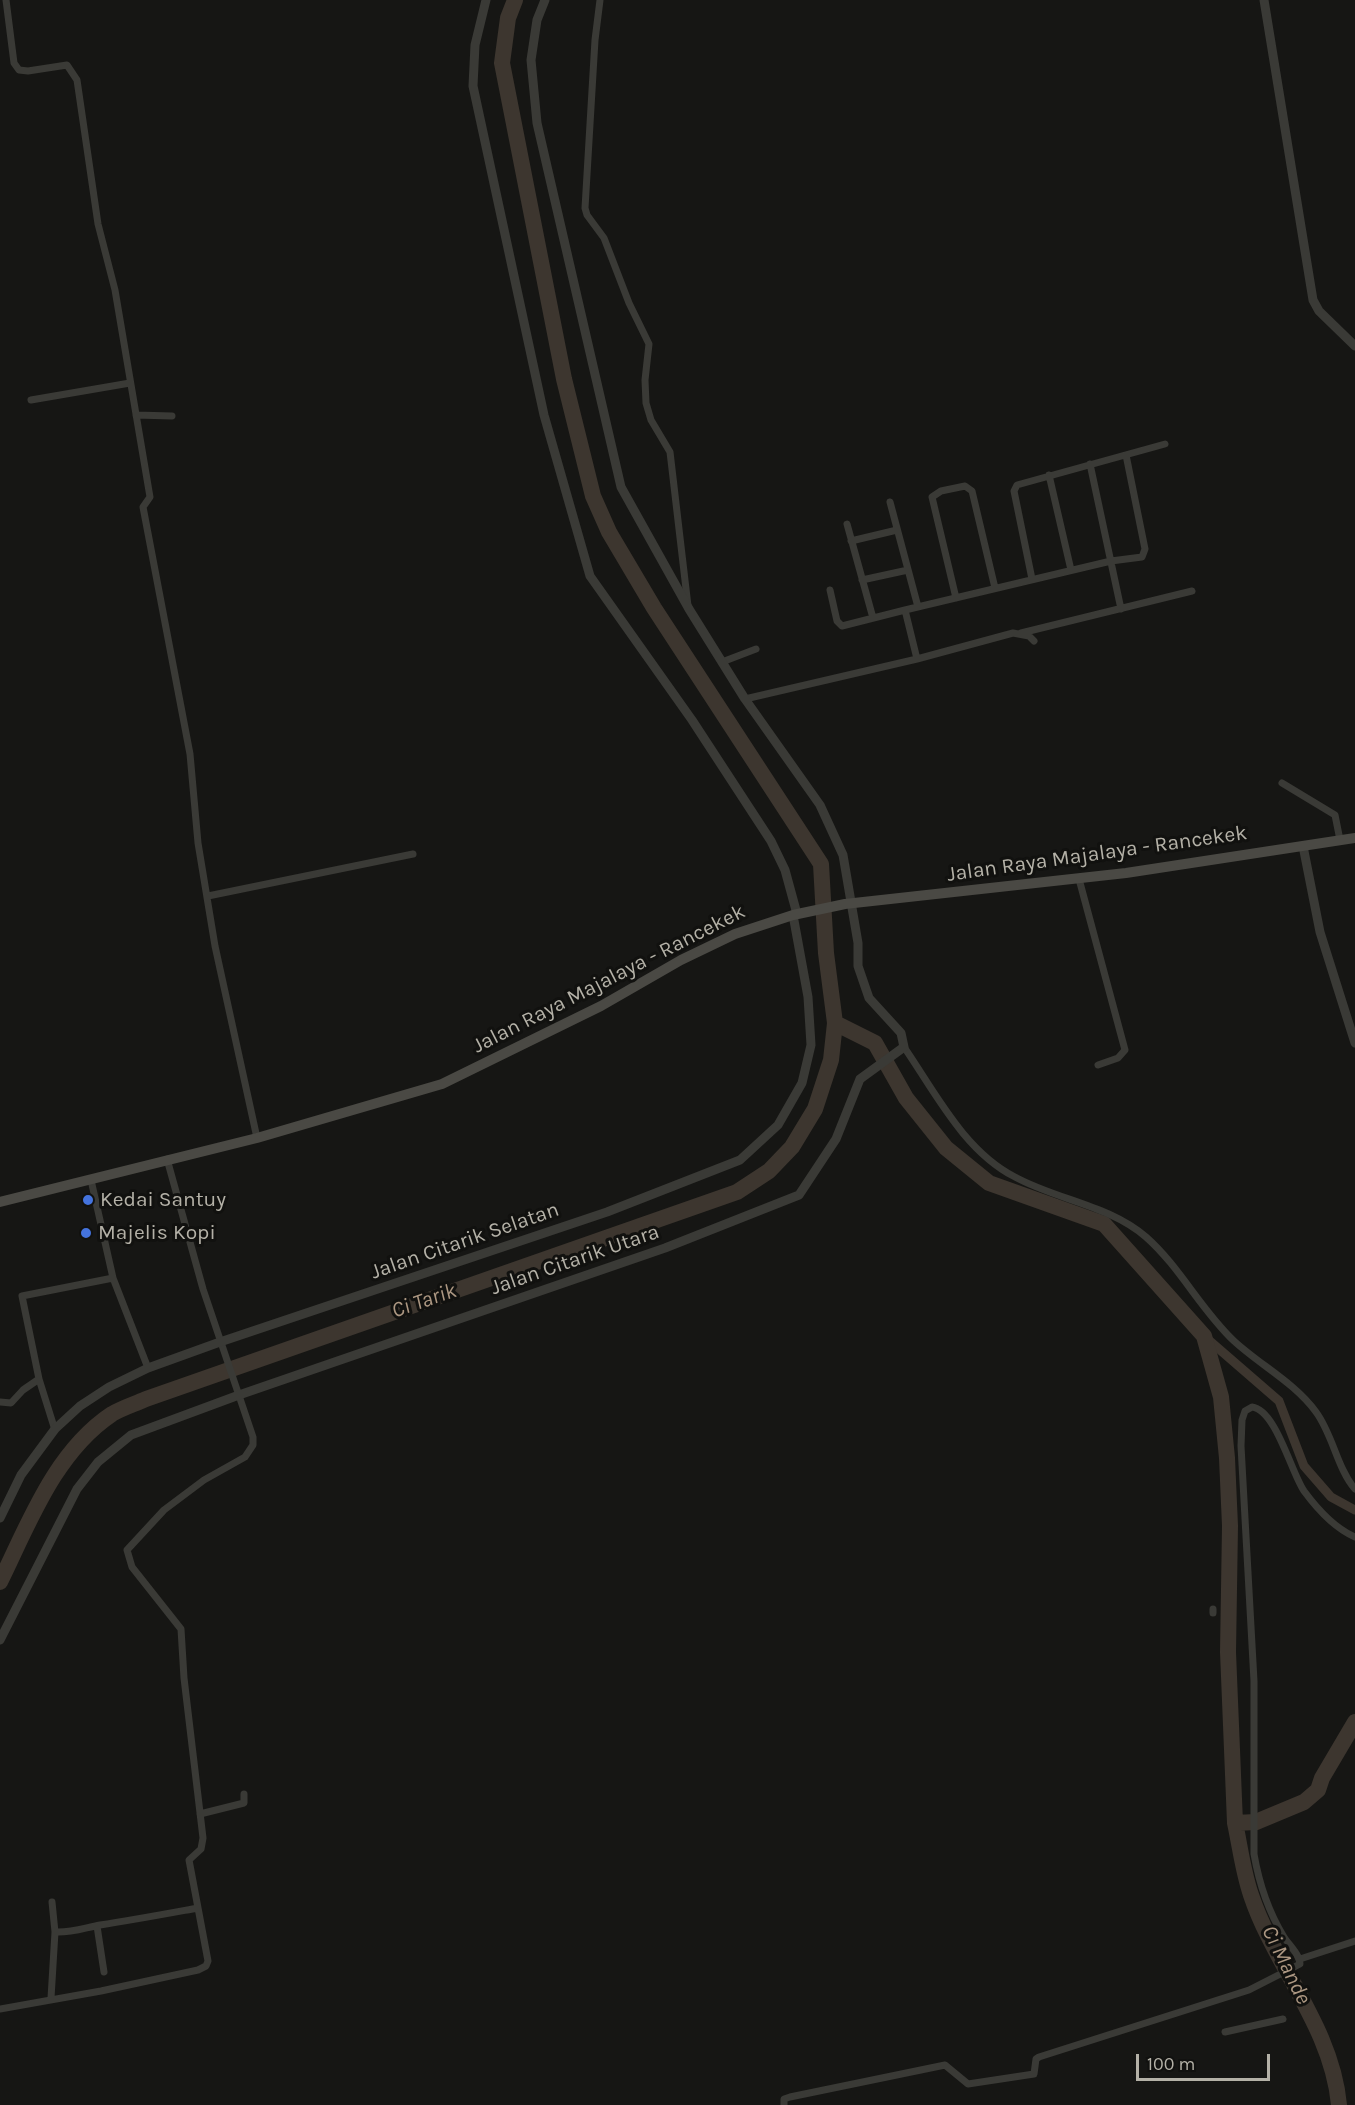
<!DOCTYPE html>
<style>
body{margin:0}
#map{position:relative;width:1355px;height:2105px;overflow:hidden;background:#161614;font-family:Karla,sans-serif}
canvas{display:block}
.scale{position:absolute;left:1136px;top:2054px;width:134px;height:27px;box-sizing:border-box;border:3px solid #b4b1a7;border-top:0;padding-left:8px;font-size:18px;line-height:21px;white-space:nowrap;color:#b4b1a7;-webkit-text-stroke:4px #11110f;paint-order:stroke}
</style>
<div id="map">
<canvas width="1355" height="2105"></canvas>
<div class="scale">100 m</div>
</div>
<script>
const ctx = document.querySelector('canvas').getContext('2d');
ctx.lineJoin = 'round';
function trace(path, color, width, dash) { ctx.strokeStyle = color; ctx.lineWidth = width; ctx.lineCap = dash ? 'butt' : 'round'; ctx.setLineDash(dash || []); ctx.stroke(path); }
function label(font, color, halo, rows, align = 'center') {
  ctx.font = font + ' Karla,sans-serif'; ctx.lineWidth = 6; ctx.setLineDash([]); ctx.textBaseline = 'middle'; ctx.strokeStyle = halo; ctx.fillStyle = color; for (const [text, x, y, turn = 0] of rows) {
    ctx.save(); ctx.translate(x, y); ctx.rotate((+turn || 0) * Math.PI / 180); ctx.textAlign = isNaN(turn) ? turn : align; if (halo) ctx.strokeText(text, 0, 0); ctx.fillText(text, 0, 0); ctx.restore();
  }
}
const canal = new Path2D(`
 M1204,1336l75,65 25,65 27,31 24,13`);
const river = new Path2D(`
 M835,1023l40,20 31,55 40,50 43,35 115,41 100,112 17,61 6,61 3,68 -2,126 7,171 21,-1 48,-20 14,-12 4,-12 33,-56
 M0,1582c29,-59 55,-130 112,-168 10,-6 23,-10 34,-15l591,-207 32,-21 23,-24 23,-38 16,-49 4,-37 -9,-70 -5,-89 -167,-256 -45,-76 -16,-36 -29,-117 -62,-316 6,-45 7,-18
 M1235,1823c5,23 8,49 16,72 24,72 81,132 88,210`);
const minor = new Path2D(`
 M6,0l8,63 5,7 9,1 39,-6 10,15 21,144 17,66 35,207 -7,10 47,247 8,89 17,103 42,192
 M600,0l-5,40 -10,168 2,7 17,23 25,65 20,41 -4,36 1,23 5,17 19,32 18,154
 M31,400l99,-17
 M136,415l36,1
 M1090,464l31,145
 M1049,475l22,95
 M890,502l28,105
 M847,524l26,94
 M851,541l46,-11
 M1032,579l-18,-88 3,-6 148,-41
 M862,580l46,-10
 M830,590l7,31 5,5 63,-16
 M956,598l-24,-101 9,-6 24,-5 7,5 23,97
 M1021,633l171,-42
 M1034,641l-5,-5 -16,-3 -96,26 -12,-49 206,-49 31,-4 3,-8 -19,-94
 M722,662l34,-13
 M745,699l172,-40
 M1282,783l53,32 5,25
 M1079,879l46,171 -7,8 -20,7
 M208,896l205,-42
 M904,1047c31,45 60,104 111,130 42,23 94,28 131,60 34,30 55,73 88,104 26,24 61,42 82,71 17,23 21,56 39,77
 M91,1180l22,98 35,90
 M0,1402l11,1 12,-13 16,-11
 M55,1430l-16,-51 -17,-83 91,-18
 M1213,1609v4
 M200,1814l44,-11v-9
 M97,1926l7,46
 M55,1932c16,1 29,-4 45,-7 33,-5 65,-11 98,-17
 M1300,1959l55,-18
 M51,1998l4,-66 -3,-30
 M0,2009l101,-18 97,-21 8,-4 2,-5 -19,-101 12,-11 2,-11 -19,-160 -3,-49 -49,-62 -5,-17 37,-40 40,-30 41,-23 8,-12v-8l-50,-148 -36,-130
 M1225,2032l58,-13
 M784,2105v-6l6,-2 155,-32 23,19 66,-10 2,-15 3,-2 210,-67 51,-26c0,-9 -11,-19 -16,-27 -16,-26 -25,-54 -30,-83v-173l-13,-235 1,-26 3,-9 7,-4c24,3 39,65 52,84 14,19 30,37 51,46`);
const tertiary = new Path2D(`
 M486,0l-11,45 -2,41 71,329 46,161 102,144 79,121 14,29 12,44
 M1264,0l49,300 6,11 36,35
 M1303,846l17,86 35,111
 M0,1518l21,-43 34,-46 25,-23 29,-19 39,-19 72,-26 387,-130 133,-52 38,-35 24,-42 9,-38 -3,-48 -15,-82
 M0,1640l77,-151 21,-27 33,-27 108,-40 426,-147 134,-53 37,-56 24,-60 44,-32 -3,-14 -32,-35 -11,-32v-23l-15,-88 -23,-50 -75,-106 -56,-90 -68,-122 -84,-364 -6,-63 6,-40 8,-20`);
const secondary = new Path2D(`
 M0,1202l257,-64 185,-54 159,-78 80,-46 54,-26 58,-19 52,-11 281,-31 229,-35`);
const markers = [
 [88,1200,6,"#4473dd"],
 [86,1233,6,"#4473dd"]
];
const streetNames = [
 ["Jalan Raya Majalaya - Rancekek",1097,854,-8],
 ["Jalan Raya Majalaya - Rancekek",609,979,-27],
 ["Jalan Citarik Selatan",465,1241,-19],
 ["Jalan Citarik Utara",575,1260,-19]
];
const poiNames = [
 ["Kedai Santuy",100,1200],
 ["Majelis Kopi",98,1233]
];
const waterNames = [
 ["Ci Tarik",424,1301,-19],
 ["Ci Mande",1286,1965,64]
];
trace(canal, '#3d362f', 9);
trace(river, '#3d362f', 16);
trace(minor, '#3a3a36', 7);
trace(tertiary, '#3a3a36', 9);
trace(secondary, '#4a4944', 10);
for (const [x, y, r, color] of markers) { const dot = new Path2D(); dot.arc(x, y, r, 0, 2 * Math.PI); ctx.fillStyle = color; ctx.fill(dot); trace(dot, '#11110f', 2); }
label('21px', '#b4b1a7', '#11110f', streetNames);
label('21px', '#b4b1a7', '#11110f', poiNames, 'left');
label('italic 22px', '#ac9782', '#11110f', waterNames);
</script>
